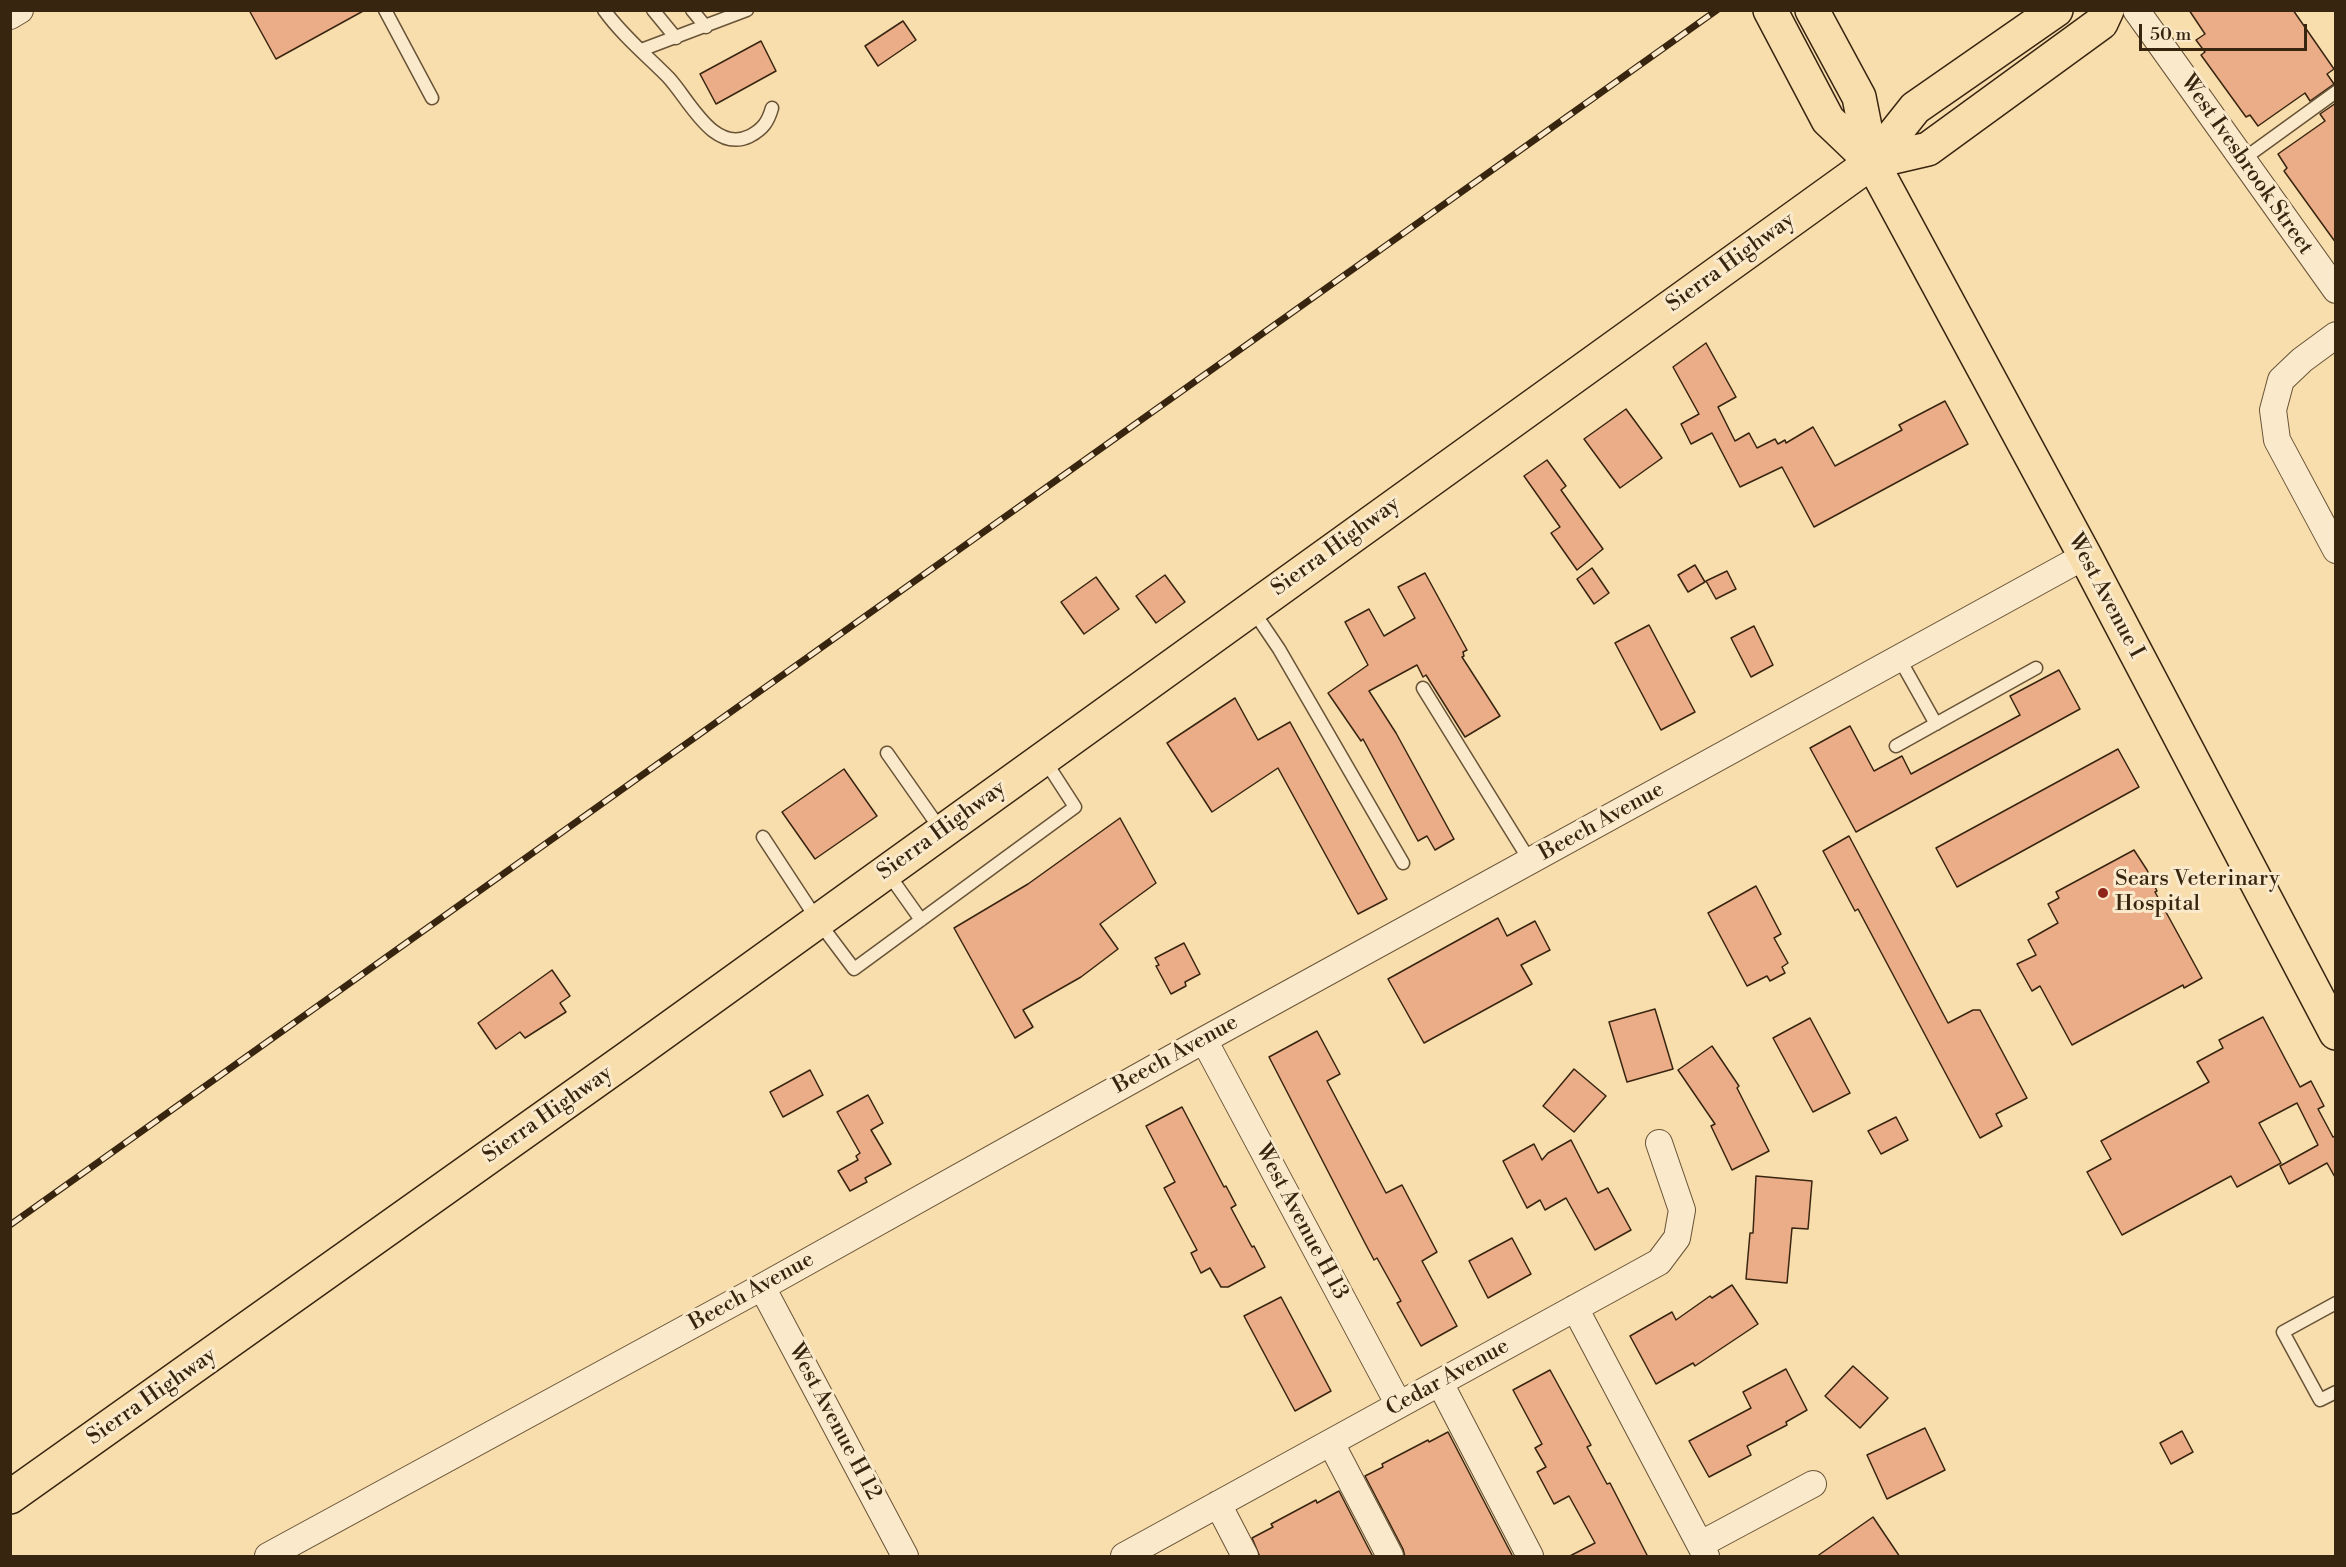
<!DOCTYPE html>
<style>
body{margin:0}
#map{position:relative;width:2346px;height:1567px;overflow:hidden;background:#f8ddad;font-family:"Libre Bodoni",serif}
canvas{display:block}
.frame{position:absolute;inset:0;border:12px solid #382510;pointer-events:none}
.scale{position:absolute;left:2139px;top:24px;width:168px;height:27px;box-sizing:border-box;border:3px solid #382510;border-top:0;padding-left:8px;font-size:18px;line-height:21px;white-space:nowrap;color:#382510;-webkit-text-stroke:4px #fae9ca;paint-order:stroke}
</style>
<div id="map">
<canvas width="2346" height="1567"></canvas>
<div class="frame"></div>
<div class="scale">50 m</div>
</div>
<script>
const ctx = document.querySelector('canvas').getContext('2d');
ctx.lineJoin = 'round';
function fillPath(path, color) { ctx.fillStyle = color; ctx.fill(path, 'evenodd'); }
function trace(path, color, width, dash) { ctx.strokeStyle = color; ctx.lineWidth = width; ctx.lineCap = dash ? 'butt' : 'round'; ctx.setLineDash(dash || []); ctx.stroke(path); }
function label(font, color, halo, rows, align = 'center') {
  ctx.font = font + ' "Libre Bodoni",serif'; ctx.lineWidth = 6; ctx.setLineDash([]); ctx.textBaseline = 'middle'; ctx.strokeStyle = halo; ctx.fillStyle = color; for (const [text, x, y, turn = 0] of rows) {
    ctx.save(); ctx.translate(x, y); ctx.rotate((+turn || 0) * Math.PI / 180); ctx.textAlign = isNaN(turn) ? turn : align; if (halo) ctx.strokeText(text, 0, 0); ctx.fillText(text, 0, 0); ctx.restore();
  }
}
const building = new Path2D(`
 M249,10h116l-89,49z
 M2189,10h104l41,59 -7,5 7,10 -24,17 -5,-8 -47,33 -8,-11 -4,2 -45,-62 4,-3 -9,-12 9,-6z
 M903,21l13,19 -38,26 -13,-20z
 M761,41l15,30 -60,33 -16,-30z
 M2336,103v140l-52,-72 3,-3 -9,-14 47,-33 -5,-7z
 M1706,343l30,54 -18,10 17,34 14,-8 8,15 18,-9 3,5 7,-4 1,3 27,-16 22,39 67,-36 -3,-5 46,-24 23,43 -154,83 -32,-60 -42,20 -28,-54 -21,11 -10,-20 18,-10 -26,-47z
 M1626,409l36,49 -42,30 -36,-49z
 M1547,460l19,26 -5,4 42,59 -26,21 -26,-37 9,-6 -36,-51z
 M1695,565l10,17 -17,10 -10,-17z
 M1592,568l17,25 -15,11 -17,-25z
 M1727,571l9,18 -20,10 -10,-18z
 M1425,573l42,77 -4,2 1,4 -2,1 38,59 -35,21 -39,-62 -3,2 -6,-12 -48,26 27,42 58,106 -19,11 -8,-14 -9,5 -55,-102 -2,2 -33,-48 40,-28 -23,-43 24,-13 15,27 31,-18 -17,-31z
 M1165,575l20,27 -29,21 -20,-27z
 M1096,577l23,32 -35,25 -23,-32z
 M1649,625l46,87 -34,18 -46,-87z
 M1754,626l19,39 -22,12 -20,-39z
 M2059,670l21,39 -224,123 -46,-84 40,-22 24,45 28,-15 9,18 109,-59 -10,-19z
 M1235,698l23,42 32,-18 97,177 -29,15 -80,-146 -66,44 -45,-69z
 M2118,749l21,38 -182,100 -21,-39z
 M844,769l33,47 -62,43 -33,-47z
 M1120,818l36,65 -56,41 18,25 -37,28 -58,33 10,17 -18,11 -61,-110 74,-44z
 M1849,836l99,187 25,-13h7l47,88 -31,16 6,12 -22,12 -122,-229 -3,2 -32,-60z
 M2134,850l13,20 10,21 -2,1 47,86 -18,10 -1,-3 -111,60 -32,-59 -8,5 -15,-27 19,-9 -8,-15 30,-17 -10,-19 11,-6 -3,-6z
 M1756,886l25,48 -7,4 14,25 -6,4 3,6 -15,8 -3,-5 -20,10 -39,-73z
 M1498,918l9,18 28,-15 15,29 -29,15 11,19 -108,59 -36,-64z
 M1184,943l16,31 -15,8 1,4 -15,8 -15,-28 3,-1 -4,-7z
 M552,970l18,26 -10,7 6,9 -41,26 -5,-6 -24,17 -18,-26z
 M1655,1009l18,60 -46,13 -18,-60z
 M2263,1017l37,70 11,-6 13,25 -6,3 15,28 3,-1v43l-9,-16 -38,21 -9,-18 38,-21 -21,-42 -38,20 22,40 -44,24 -6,-11 -109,59 -35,-63 24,-13 -10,-18 108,-59 -12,-20 26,-14 -4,-8z
 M1810,1018l40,75 -37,19 -40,-74z
 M1317,1031l23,43 -13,7 59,112 16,-8 35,67 -15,9 35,65 -36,20 -24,-43 4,-2 -24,-43 -3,2 -8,-15 -97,-188z
 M1712,1046l27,40 -2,2 32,63 -37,19 -21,-44 4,-2 -37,-54z
 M1574,1069l32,27 -32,36 -31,-26z
 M810,1070l13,25 -40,22 -13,-25z
 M868,1095l15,28 -12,7 20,34 -26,14 2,4 -17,9 -12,-20 20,-11 -2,-4 4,-3 -23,-41z
 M1182,1107l42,80 2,-1 10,19 -5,3 21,39 2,-1 11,21 -37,20h-7l-11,-19 -9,5 -10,-20 6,-3 -33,-62 11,-6 -29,-56z
 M1896,1117l12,23 -27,14 -13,-23z
 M1571,1140l27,53 10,-5 23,42 -36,20 -29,-52 -21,12 -5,-10 -13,8 -24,-47 31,-17 8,16 6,-7z
 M1756,1176l56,5 -4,48 -16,-1 -5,55 -41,-4 4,-46h3z
 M1512,1238l19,36 -43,24 -19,-37z
 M1732,1285l26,39 -63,42 -2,-3 -37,21 -26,-48 42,-24 4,8 34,-24 2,2z
 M1281,1297l50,94 -36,20 -51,-95z
 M1853,1366l35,32 -28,30 -35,-32z
 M1786,1369l21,41 -21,12 1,3 -40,21 4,9 -42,22 -20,-36 62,-33 -8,-16z
 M1550,1370l41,75 -4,2 20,37 3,-1 38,74h-80l27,-14 -26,-47 -15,8 -17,-32 9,-5 -11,-19 7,-4 -29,-54z
 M1925,1428l20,42 -58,29 -20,-44z
 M2182,1431l11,21 -22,12 -11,-21z
 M1448,1432l65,125h-108l-2,-8 -38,-73 18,-9 -1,-3 46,-24 1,2z
 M1339,1491l34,66h-113l-8,-19 21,-11 -2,-3 45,-24 1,3z
 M1873,1517l27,40h-84z`);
const lane = new Path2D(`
 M385,10l47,88
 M604,10c18,25 42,45 64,67 21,22 45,77 82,59 13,-7 18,-14 22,-28
 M653,10l23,28
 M692,10l14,17
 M641,50l106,-40
 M2242,160l94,-68
 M1252,609l27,40 124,214
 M1899,658l37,66
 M1423,688l107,173
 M1896,746l140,-78
 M887,753l54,77
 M763,837l55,84 36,48 221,-162 -31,-48
 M887,872l34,48
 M2336,1303l-53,29 37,68 16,-8`);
const street = new Path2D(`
 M2136,10l200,280
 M10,16l10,-6
 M2336,335l-34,25 -21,20 -8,30 4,30 59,110
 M1204,1040l195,365
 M762,1287l143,269
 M1575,1308l131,248
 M1440,1383l90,173
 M1331,1443l59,113
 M1218,1504l27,52
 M1701,1544l112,-60
 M268,1556l494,-269 442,-247 881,-484
 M1124,1556l535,-294 18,-24 5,-28 -23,-67`);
const primary = new Path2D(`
 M1770,10l58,110 44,42 213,394 251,477
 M1812,10l47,87 13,65
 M1872,162l56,-13 173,-126 6,-13
 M10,1497l618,-439 1244,-896 43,-54 141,-98`);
const rail = new Path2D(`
 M10,1225l1707,-1215`);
const markers = [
 [2103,893,6,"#8f2418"]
];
const streetNames = [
 ["West Ivesbrook Street",2246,165,55],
 ["Sierra Highway",1731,263,-36],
 ["Sierra Highway",1336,547,-36],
 ["West Avenue I",2105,596,62],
 ["Beech Avenue",1602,822,-29],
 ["Sierra Highway",942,831,-36],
 ["Beech Avenue",1176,1055,-29],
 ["Sierra Highway",548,1115,-35],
 ["West Avenue H 13",1301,1222,62],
 ["Beech Avenue",752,1292,-29],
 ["Cedar Avenue",1448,1378,-29],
 ["Sierra Highway",152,1397,-35],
 ["West Avenue H 12",834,1422,62]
];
const poiNames = [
 ["Sears Veterinary",2115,880],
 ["Hospital",2115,905]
];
fillPath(building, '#ebad87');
trace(building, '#382510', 1.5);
trace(lane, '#685337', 15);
trace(street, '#685337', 28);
trace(primary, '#382510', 36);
trace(lane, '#fae9ca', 12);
trace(street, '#fae9ca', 26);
trace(primary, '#f8ddad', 33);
trace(rail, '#382510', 7);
trace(rail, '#fae9ca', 4.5, [14]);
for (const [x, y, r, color] of markers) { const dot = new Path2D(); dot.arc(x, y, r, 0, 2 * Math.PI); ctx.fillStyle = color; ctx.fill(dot); trace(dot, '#fae9ca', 2); }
label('22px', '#382510', '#fae9ca', streetNames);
label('22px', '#382510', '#fae9ca', poiNames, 'left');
</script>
